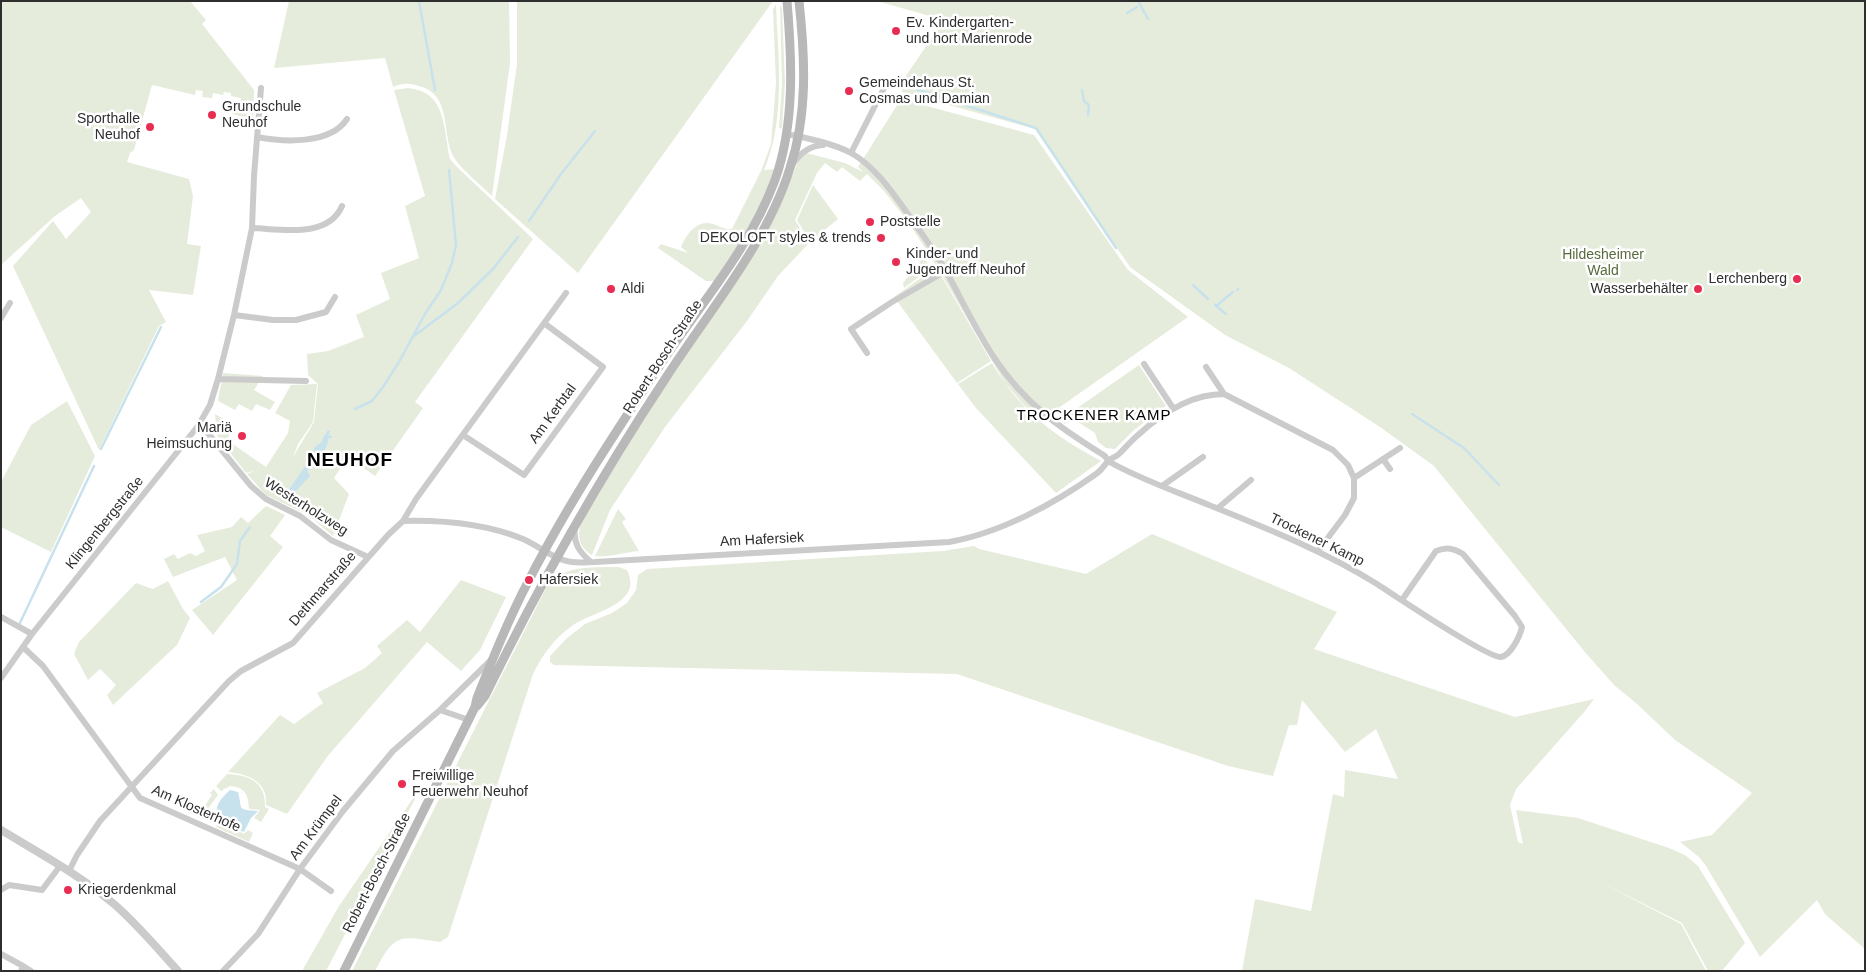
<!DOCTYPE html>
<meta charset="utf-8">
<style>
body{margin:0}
#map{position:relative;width:1866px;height:972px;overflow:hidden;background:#fff;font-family:Arial,sans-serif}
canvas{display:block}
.frame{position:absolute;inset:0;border:2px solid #2e2e2e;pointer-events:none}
</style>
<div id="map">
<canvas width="1866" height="972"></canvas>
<div class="frame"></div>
</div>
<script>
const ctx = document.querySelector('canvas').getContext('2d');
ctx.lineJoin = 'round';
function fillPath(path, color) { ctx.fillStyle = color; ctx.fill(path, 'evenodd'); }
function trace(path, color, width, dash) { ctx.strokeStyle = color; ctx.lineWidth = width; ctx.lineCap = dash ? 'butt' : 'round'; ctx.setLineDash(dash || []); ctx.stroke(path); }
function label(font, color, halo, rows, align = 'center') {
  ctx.font = font + ' Arial,sans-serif'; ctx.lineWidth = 5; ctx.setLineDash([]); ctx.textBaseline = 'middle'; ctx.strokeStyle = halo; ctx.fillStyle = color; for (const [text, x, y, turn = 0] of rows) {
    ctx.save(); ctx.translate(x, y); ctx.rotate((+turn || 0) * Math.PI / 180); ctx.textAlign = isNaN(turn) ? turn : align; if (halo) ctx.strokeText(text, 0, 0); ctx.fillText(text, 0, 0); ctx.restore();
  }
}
const green = new Path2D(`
 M1,1h189l16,19 -4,4 52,66 -1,29 -21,-5 1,-6 6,1 2,-11 -10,-2v-3l-7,-1 -1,3 -10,-2 -1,5 -10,-1 1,-6 -7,-1 -1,5 -43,-10 -18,65 -4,3 -3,9 62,17 4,17 -6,48 14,2 -8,49 -44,-5 17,32 -7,4 -60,124 -86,-184 40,-45 13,18 25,-27 -10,-14 -26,18 -54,49z
 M289,1h220l1,62 -18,133c-10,-10 -35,-30 -40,-42 -10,-24 -1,-60 -33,-68 -10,-3 -16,-3 -26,1l-8,-29 -111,10z
 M517,1h256l-195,272 -83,-74 12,-64 10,-71z
 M877,1h988v948l-40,-35 -8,-14 -57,57 -54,-91 -7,-9 -19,-15 32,-7 40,-42 -77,-53 -39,-37 -22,-18 -30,-34 -150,-185 -54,-39 -91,-59 -64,-33 -95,-68 -95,-138 -133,-37 -1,-9 43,-63z
 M776,4c2,54 10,115 -12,166l12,-1 -21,51 -41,61h-8l-48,-33 3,-4 27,9 -7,-6c5,-12 16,-28 32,-23 7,2 11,6 19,5l29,-58 10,-27 5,-61 -3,-73z
 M780,5l2,3 3,75 -3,45h-3l3,-45z
 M408,88c6,1 13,2 19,6 19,12 18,45 23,65l5,6 78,74 -118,163 8,6 -48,68 -27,-19 -14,21 15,16 -16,42 -25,-21 -42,-20 -19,-21 8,-3 -9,2 -29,-37 -2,-22 12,7 -3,6 7,4 -4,9 39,27 22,-34 2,-12 -15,-8 16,-28 26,-1 -4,38 -15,22 -5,13 21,-35 4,-38 -10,-9 -1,-21 21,-3 36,-14 -8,-22 34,-16 -9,-26 38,-15 -14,-52 20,-10 -31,-106z
 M901,99l133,36 94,135 60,47 -148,104 -18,-18 -17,-20 -68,-116 -28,-44 -25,-32 -17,-17 -7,7 -18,-14 1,-1 -6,6 -12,-9 -8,10 -22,47 14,23 -31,33 -31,45 -82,106 -55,83 -18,45c-13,-7 -16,-21 -10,-35l206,-334 14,-34 43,11 18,9 -5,-5z
 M813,185l25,34 -28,23 -13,-22z
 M919,250l12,18 -27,20 -1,-5 17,-21 -6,-9z
 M936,267l55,94 -34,22 -63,-86z
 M992,363c29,49 60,71 109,98l-45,32 -81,-86 -17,-23z
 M1139,365l27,41 -32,24 -19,19 -9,-1 -8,-6 -3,-9 -23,-15 -7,6 -5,-4z
 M223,373l40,3 -9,14 21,12 -5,8 -14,-6 -4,7 -13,-7 -4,6 -17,-9z
 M67,401l28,55 -44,96 -50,-25v-45l30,-57z
 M266,506l19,9 -15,21 13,11 -70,88 -21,-25 45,-30 -12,-23 -52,20 -9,-18 10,-5 4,5 12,-6 6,3 9,-5 -8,-16 35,-8 9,-10 7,6z
 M618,509l8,10 -4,3 17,29c-12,1 -33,7 -44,5z
 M1152,534l185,78 -23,37 201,68 79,-18 -9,12 -69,78 -6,16 8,37 5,2 -7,-34 62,8 91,30 16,7 13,11 47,77 -23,28h-14l-26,-48 -86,-43 85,44 25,47h-464l13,-72 56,12 22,-117 11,3 1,-27 53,9 -22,-50 -31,23 -43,-52 -5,25h-8l-16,51 -45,-10 -271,-92 -403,-9 -4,-3v-6l16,-17 19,-15 27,-11 15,-10 9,-13 2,-15 9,-6 296,-18 31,-5 5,3 107,25z
 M605,567h14l8,3c17,35 -35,41 -55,56 -18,12 -30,30 -39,48l-85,263 -8,5c-40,-6 -45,-10 -65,29h-23l195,-385c17,-19 34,-18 58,-19z
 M461,580l45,17 -26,53 -19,21 -34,-29 -100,115 -40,57 -21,-9c2,-23 -17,-31 -38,-33l52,-57 14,9 29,-21 -6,-10 48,-25 17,-15 -5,-7 30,-26 13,12z
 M168,581l15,28 7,9 -13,27 -64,60 -6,-10 9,-10 -16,-16 -12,11 -14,-26 5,-12 57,-59 17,6z
 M227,774c22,1 39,8 38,33l4,2 -8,13 -7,-4 6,-8 -11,-1c-1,-15 -3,-21 -19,-23l-9,5 -5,-5z
 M214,789l4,6 -17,23 -4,-1 15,-22 -2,-2z
 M416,794l1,1 -91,176h-24l37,-65z
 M219,821l25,13 4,-4 5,3 -4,9 -33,-15z`);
const water = new Path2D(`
 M328,430l2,1 -2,6c2,10 -13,29 -21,34l3,5 -14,15 1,5 -9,-5 25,-36c0,-7 3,-10 9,-13l1,-4z
 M230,790l8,2c5,19 -2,17 20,19l-7,7 -7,14c-26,-10 -39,-20 -14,-42z`);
const stream = new Path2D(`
 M419,1l16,89
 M1138,1l10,18
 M1127,13l10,-6
 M918,90l118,38 80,120
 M1082,90l2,11 5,4 -1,10
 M529,221l32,-47 34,-43
 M1193,285l15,14
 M1237,290l1,-1
 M1215,305l11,9
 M1216,306l17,-14
 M414,336l44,-33 35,-34 25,-32
 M355,409l17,-8 11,-14 16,-25 26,-48 16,-24 11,-27 4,-18 -7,-75
 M1412,414l52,34 35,37
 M328,437h3
 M101,449l60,-122
 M201,602l20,-15 16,-23 3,-23 10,-14
 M19,625l75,-159`);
const minor = new Path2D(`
 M786,134c18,3 49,10 65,19 22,12 40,37 54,57 15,21 30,41 42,63 16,29 30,59 48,86 30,45 65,69 110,97l3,5c31,18 67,30 101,44 57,23 115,46 168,79 17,11 110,74 124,73 10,-2 19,-21 21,-30l-7,-11 -52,-62c-10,-6 -16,-7 -27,-3l-34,49
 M257,137c26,5 73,8 90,-18
 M851,153l33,-65
 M793,164c7,-11 17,-18 30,-19
 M252,228c28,1 76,11 90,-22
 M234,315l39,5h23l30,-8 9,-15
 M1,318l9,-15
 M867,353l-16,-24 41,-27 54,-31
 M1144,364l29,44
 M1206,367l18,27
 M218,379l88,2
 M198,426l9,6 44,54 15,13 34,17 31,24 37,17
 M463,435l61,40 79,-108 -59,-44
 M1383,459l7,10
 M1354,478l46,-30
 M1162,486l41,-29
 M1218,508l33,-28
 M403,521c40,-1 83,3 120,18 16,7 32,21 49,23 8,1 16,0 23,0l354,-20c51,-9 105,-38 147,-68 6,-4 9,-10 13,-14 3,-2 7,-3 10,-6 6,-6 12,-13 19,-19 24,-22 53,-41 86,-41l109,56 15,15 6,13v20l-9,17 -27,36
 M575,527c-2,16 4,25 16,35
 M1,617l31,17
 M23,647l20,19 97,132 160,71 31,22
 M1,678l31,-44 166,-208 12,-21 8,-26 16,-64 18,-87 2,-52 7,-88
 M440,710l29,10
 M69,871l8,-16 23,-34 129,-140 12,-10 52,-28 95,-108 15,-14 13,-22 150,-206
 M1,890l8,-5 33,5 18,-24
 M1,954l22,12 -2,5
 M23,966l8,5
 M223,971l35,-37 42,-65 43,-58 50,-60 47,-41 50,-49`);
const tertiary = new Path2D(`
 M1,830c38,23 79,45 113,74 23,20 43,44 64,67`);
const secondary = new Path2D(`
 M477,706l8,-10c54,-111 114,-217 182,-320 42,-65 100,-133 123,-208 18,-54 15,-111 9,-167
 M344,971l131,-264 2,-9c16,-40 32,-80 52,-118 39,-76 86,-147 133,-218 39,-59 88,-114 113,-182 20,-56 17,-120 12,-179`);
const markers = [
 [896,31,5,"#e72d51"],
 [849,91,5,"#e72d51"],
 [212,115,5,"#e72d51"],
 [150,127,5,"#e72d51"],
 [870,222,5,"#e72d51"],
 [881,238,5,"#e72d51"],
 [896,262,5,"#e72d51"],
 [1797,279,5,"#e72d51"],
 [611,289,5,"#e72d51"],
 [1698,289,5,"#e72d51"],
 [242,436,5,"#e72d51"],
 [529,580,5,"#e72d51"],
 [402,784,5,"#e72d51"],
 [68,890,5,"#e72d51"]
];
const poiNames = [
 ["Ev. Kindergarten-",906,23],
 ["und hort Marienrode",906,39],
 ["Gemeindehaus St.",859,83],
 ["Cosmas und Damian",859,99],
 ["Grundschule",222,107],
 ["Neuhof",222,123],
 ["Sporthalle",140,119,"right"],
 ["Neuhof",140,135,"right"],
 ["Poststelle",880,222],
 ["DEKOLOFT styles & trends",871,238,"right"],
 ["Kinder- und",906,254],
 ["Jugendtreff Neuhof",906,270],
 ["Lerchenberg",1787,279,"right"],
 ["Aldi",621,289],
 ["Wasserbehälter",1688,289,"right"],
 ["Mariä",232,428,"right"],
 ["Heimsuchung",232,444,"right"],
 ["Hafersiek",539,580],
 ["Freiwillige",412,776],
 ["Feuerwehr Neuhof",412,792],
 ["Kriegerdenkmal",78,890]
];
const parkNames = [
 ["Hildesheimer",1603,255],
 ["Wald",1603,271]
];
const streetNames = [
 ["Robert-Bosch-Straße",663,357,-57],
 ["Am Kerbtal",553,414,-54],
 ["Westerholzweg",306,507,32],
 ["Klingenbergstraße",105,523,-51],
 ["Am Hafersiek",762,540,-3],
 ["Trockener Kamp",1317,540,26],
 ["Dethmarstraße",323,589,-49],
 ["Am Klosterhofe",196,809,24],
 ["Am Krümpel",316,828,-53],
 ["Robert-Bosch-Straße",377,873,-63]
];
const neighbourhoodNames = [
 ["TROCKENER KAMP",1094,416]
];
const districtNames = [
 ["NEUHOF",350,461]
];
fillPath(green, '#e6ecdb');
fillPath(water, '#c7e2ec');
trace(stream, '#c7e2ec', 2.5);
trace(minor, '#cbcbcb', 6);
trace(tertiary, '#cbcbcb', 8);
trace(secondary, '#b8b8b8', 9);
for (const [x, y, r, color] of markers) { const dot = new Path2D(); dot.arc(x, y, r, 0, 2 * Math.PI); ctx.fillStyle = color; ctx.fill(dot); trace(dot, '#fff', 2); }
label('14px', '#2e2e2e', '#fff', poiNames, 'left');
label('14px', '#576a3b', '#fff', parkNames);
label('14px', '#2e2e2e', '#fff', streetNames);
ctx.letterSpacing = '1px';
label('15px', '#000', '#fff', neighbourhoodNames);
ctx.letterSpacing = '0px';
ctx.letterSpacing = '1px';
label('bold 19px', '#000', '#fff', districtNames);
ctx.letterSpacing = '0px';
</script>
